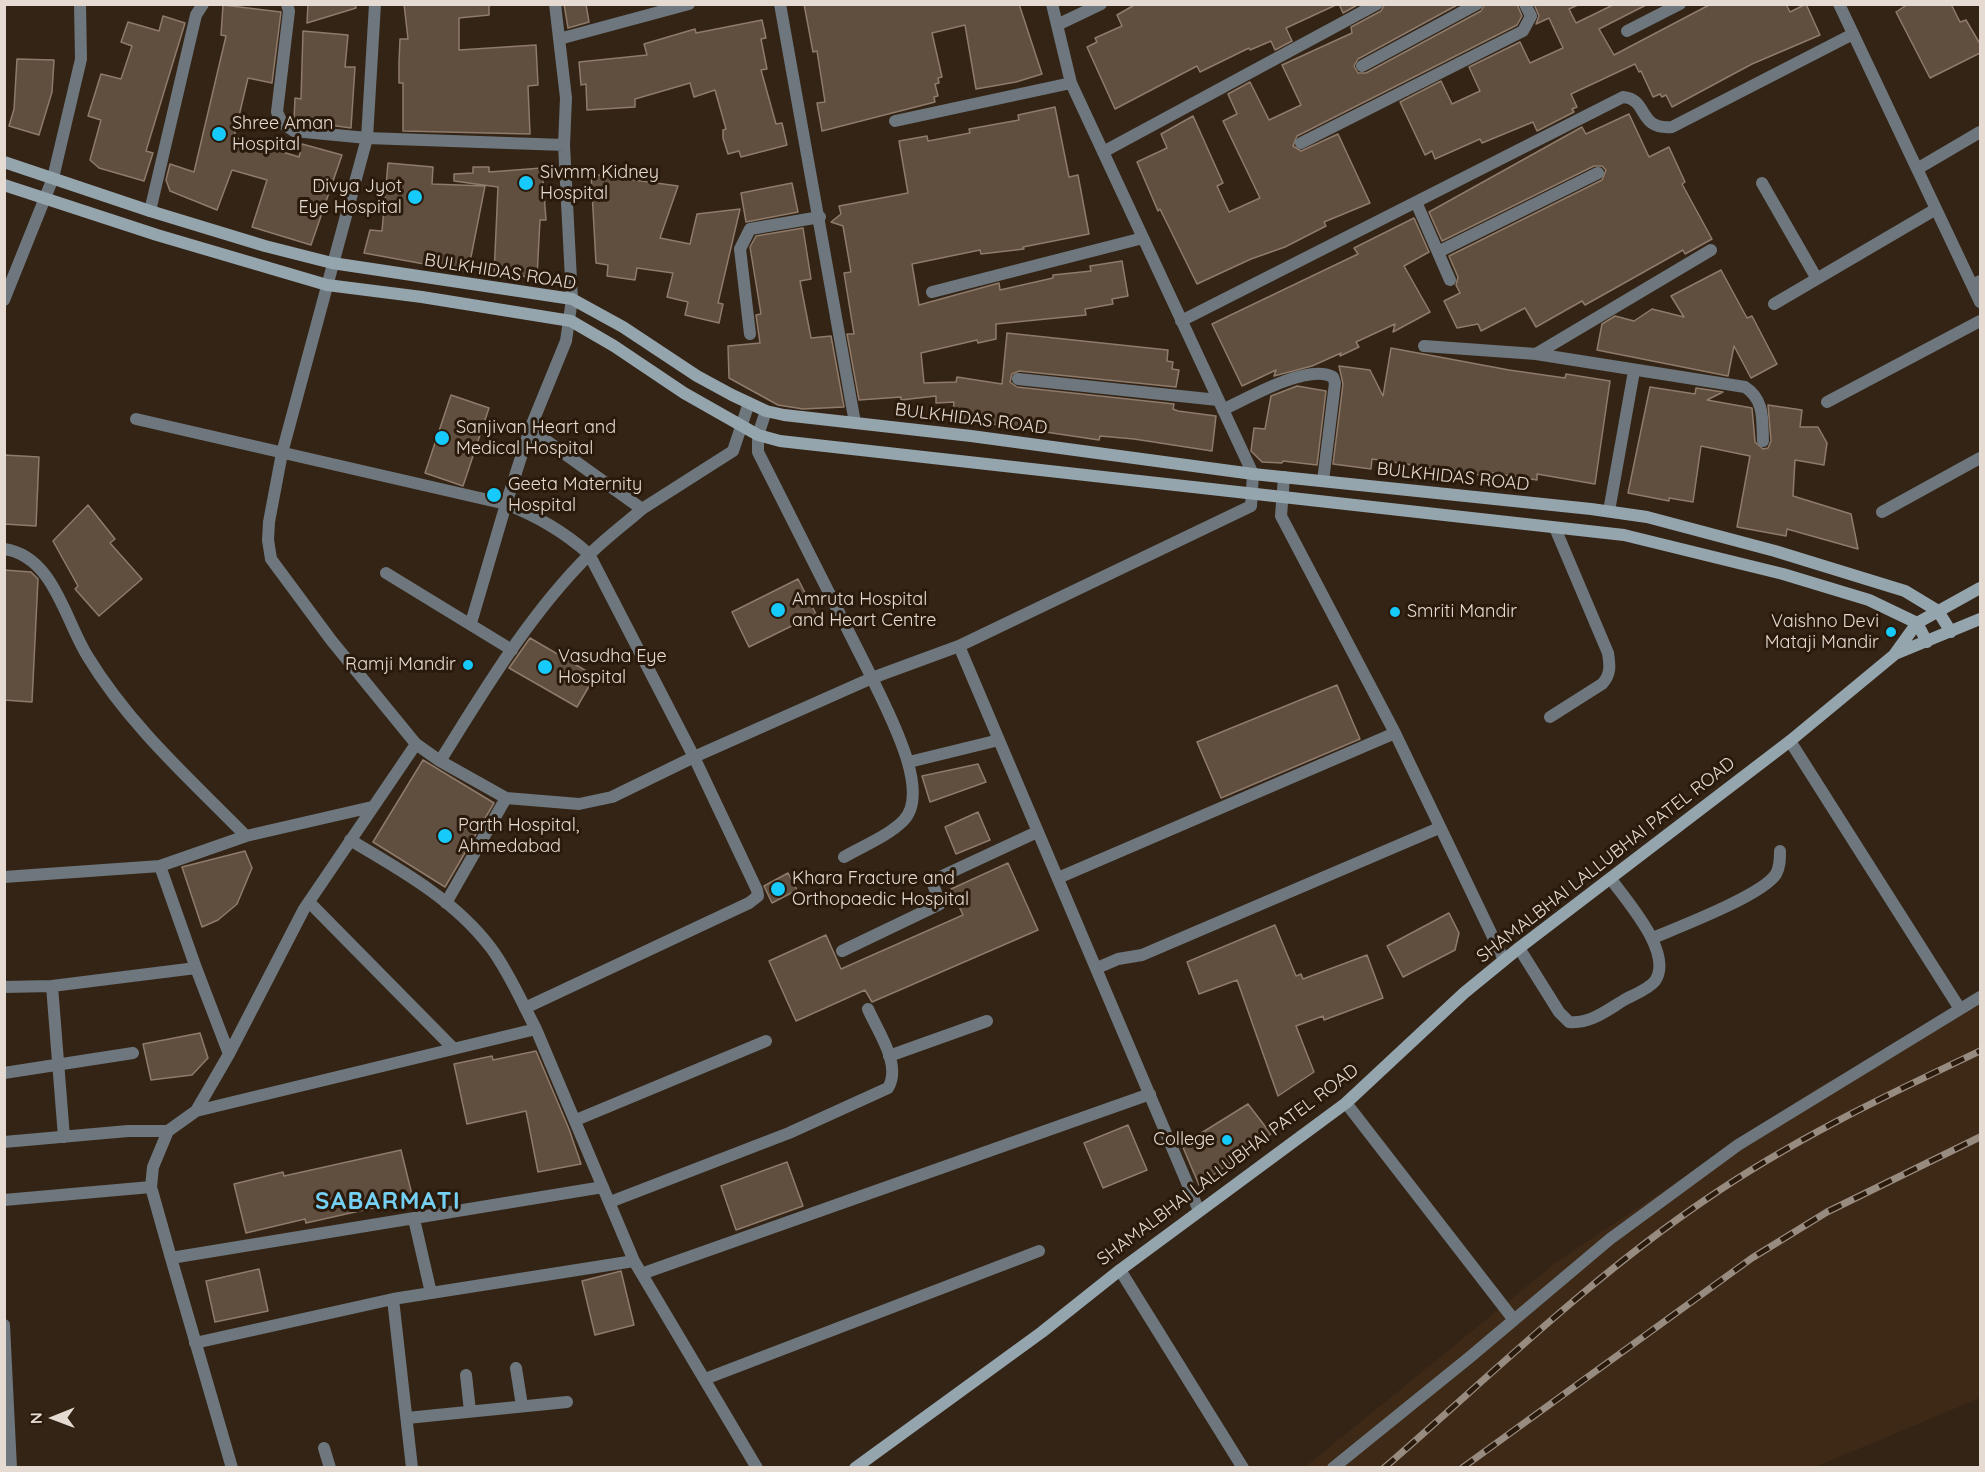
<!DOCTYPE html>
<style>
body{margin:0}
#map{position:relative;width:1985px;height:1472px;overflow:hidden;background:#342416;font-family:Quicksand,sans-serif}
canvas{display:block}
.frame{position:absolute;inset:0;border:6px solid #e5dbd2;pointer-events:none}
.north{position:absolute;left:24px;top:1388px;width:60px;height:60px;-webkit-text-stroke:4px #291a0c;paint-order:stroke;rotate:269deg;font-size:16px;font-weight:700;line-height:24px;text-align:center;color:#e5dbd2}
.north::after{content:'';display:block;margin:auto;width:21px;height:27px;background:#e5dbd2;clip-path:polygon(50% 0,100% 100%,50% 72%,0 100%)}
</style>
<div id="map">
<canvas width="1985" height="1472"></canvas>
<div class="frame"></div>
<div class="north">N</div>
</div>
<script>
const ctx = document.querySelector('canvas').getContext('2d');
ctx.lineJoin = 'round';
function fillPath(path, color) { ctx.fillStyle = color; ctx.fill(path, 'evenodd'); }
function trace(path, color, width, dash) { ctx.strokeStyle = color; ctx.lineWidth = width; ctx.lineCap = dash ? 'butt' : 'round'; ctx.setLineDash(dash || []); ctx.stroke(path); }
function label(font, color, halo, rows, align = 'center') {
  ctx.font = font + ' Quicksand,sans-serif'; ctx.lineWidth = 6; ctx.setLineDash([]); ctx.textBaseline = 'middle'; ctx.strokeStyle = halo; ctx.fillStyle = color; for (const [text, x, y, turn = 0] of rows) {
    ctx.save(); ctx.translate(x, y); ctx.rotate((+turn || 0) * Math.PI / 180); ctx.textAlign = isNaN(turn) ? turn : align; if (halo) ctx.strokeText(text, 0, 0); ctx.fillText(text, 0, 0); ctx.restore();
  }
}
const built = new Path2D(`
 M1980,1002v396l-165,69 -511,1 254,-207 259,-173z`);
const building = new Path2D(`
 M308,4h47l1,4 -49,15z
 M404,4h85v11l-30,3v32l77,-5 2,40 -10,1 2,48 -127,-3v-48h-4v-21l1,-23h8z
 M564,4h22l3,18 -21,6z
 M804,4h215l23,70 -26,8 -40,7 -11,-64 -33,8 10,44 -4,1 1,5 -4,1 3,12 -4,1 1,5 -113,29 -5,-28 8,-1 -8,-51 -4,1z
 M1136,4h202l-52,24 6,13 -17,9 -4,-9 -21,9 -1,-2 -49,24 -3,-6 -82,43 -28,-62 10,-5 -2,-4 27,-12 -5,-11z
 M1339,4h20l-16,9z
 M1385,4h74l-101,55 -4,7 4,7h8l115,-62 4,-7h32l5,12 -5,9 -220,111 -4,10 8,5 37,-17 32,69 -46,19 2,4 -41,21 -34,12 -54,25 -37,-75 -2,2 -21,-49 30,-14 -6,-14 32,-18 30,67 -6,3 12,26 31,-14 -37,-77 14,-7 -9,-20 22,-12 19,38 32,-15 -19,-40 70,-32 -1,-6 30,-16z
 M1534,4h46l-11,5 7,14 39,-19h33l-49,25 15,26 97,-51h75l4,8 16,-8 14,31 -68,29 -80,43 -6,-12 -4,2 -2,-3 -7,3 -12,-26 -2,1 -4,-8 -64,30 6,13 -5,2 2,3 -37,19 -4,-9 -51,21 -2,-4 -45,20 -3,-8 -7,4 -25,-53 41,-21 11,23 28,-13 -11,-24 51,-25 10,21 33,-15 -14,-30 -13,6 3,-8z
 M1908,4h43l9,18 6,-2 14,24v9l-50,25 -34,-66z
 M223,5l58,7 -9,71 -24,-5 -14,59 65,20 3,-13 40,11 -31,90 -59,-18 15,-47 -35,-10 -15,40 -47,-19 -4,-11 4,-16 24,8 32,-136 -5,-1z
 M163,16l22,7 -39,128 7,2 -9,28 -45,-13 -9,-8 11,-40 -13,-4 13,-42 20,5 11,-33 -11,-4 7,-20 31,9z
 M762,20l4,18 -5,1 6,30 -6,1 15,54 6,-1 5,22 -46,12 -2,-6 -11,3 -5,-16v-8l3,-1 -11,-39 -21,7 -4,-14 -55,16v8l-48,3 -1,-26 -5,1 -2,-23 68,-7 -3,-11 51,-15 1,4z
 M303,31l45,4 -3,32h10l-4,61 -57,-8 1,-22 6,1z
 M17,59l37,1 -2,32 -13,43 -30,-9 5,-17z
 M1055,107l14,70 9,-2 11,59 -66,13 1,2 -43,5 -1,-4 -68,14 7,41 80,-22 1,7 53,-12v-3l38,-4 -1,-5 32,-5 6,35 -16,3 1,5 -28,5 1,6 -90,9v15l-18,4 -1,-3 -56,13 3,30 32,-1 1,-5 45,7 5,-51 161,17 -1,11 6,1 -1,7 7,1 -3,17 -157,-16 -7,3 -2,8 7,5 157,17 -1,5 5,2 38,5 -4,35 -78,-12 -34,-3 -1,4 -147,-22 2,-16 -18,1v-7l-35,4v-3l-42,3 -12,-66h7l-10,-61 7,-1 -8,-46 -12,-4 10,-8 -2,-8 69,-13 -9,-52 28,-5 1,5 42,-8 -1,-4 50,-9 -1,-5z
 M1629,114l20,43 20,-10 16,35 -3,2 30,55 -27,15 -2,-4 -98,55 -3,-4 -46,26 -11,-19 -44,23 -3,-7 -21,4 -13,-27 16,-8 -4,-8 2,-8 -9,-21 153,-76 4,-10 -4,-4h-8l-152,75 -13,-29 153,-85 4,7z
 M388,163l45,4 -1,17 53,2 -17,86 -104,-19 6,-23 12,1z
 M473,167h16v5l53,-4 4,52h-6l-3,57 -43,-2 4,-88 -44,-6v-7l19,-1z
 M591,174l87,12 -18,52 30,6 7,-30 43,-5 -22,94 5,1 -4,19 -34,-8 3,-13 -21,-5 6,-24 -36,-5 -2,12 -28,-4 1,-11 -12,-2z
 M792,183l6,29 -52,10 -5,-29z
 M1414,218l15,34 -25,14 26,46 -37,20 2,-8 -39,18 3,5 -19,9 1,-3 -29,13 -38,10 2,-6 -34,16 -30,-62 146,-70 -4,-6z
 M803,228l8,51 -11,2 11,57 20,-2 13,71 -41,2 -25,-4 -49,-27 -1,-32 32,-3 -4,-28 5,-1 -11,-67 6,-11z
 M1721,270l26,48 5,-2 25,48 -26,14 -17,-32 -6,30 -131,-26 5,-26 13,-8 19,5 18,-12 32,8 -13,-21z
 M1391,348l118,22 56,8 1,-4 44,7 -15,103 -58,-10v6l-51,-8v4l-114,-17 -1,10 -38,-5 10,-80 -4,-18 31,4 13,26z
 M1297,386l29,5 -9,74 -34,-4 -1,2 -20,-1 -11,-11 3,-23 11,1 6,-33z
 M1650,387l45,7 1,-6 27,4 -16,8 45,8 3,34 8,7 5,-1 3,-7 -3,-36 34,5 -2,17h18l9,16 -3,22 -29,-5 -2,36 58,18 7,35 -71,-20 -1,7 -49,-9 13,-71 -49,-10 -8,56 -24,-4v3l-41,-8z
 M451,395l38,13 -26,78 -38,-13z
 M4,455l35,2 -3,69 -32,-2z
 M88,505l27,34 -5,4 32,36 -43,37 -24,-27 3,-3 -25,-45z
 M4,570l27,2 7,7 -6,123 -28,-2z
 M798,579l18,35 -67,33 -17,-35z
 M530,638l65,38 -18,31 -68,-39z
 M1337,685l23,54 -139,59 -24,-56z
 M423,760l71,43 -49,84 -72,-45z
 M978,764l8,18 -56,20 -8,-26z
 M978,812l12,28 -34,14 -11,-27z
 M245,851l7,17 -15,36 -19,16 -16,7 -20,-60z
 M1008,863l30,67 -166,72 -7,-12 -69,31 -27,-60 57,-26 15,34 122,-54 -12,-26z
 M788,873l9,17 -25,13 -8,-17z
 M1449,913l10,20 -4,17 -52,27 -16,-31z
 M1275,925l21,51 5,-2 2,5 64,-24 16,43 -59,22 -1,-4 -27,10 18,46 -36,24 -41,-116 -38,14 -12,-32z
 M200,1033l8,25 -16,17 -41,5 -8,-36z
 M536,1051l33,78 12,35 -43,8 -12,-61 -59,13 -13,-60 38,-8 1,4z
 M1248,1104l23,30 -72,51 -17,-40z
 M1128,1125l19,45 -44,18 -19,-45z
 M401,1150l12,49 -107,24 -1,-4 -59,14 -12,-49 49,-12 1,4z
 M787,1162l16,44 -67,24 -15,-44z
 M259,1269l9,42 -53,11 -9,-41z
 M621,1271l13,54 -39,10 -13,-54z`);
const street = new Path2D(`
 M287,4l2,7 -12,101 5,11 12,8 73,7 197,7
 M375,4l-8,134 -85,315 -13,69 -1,18 3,19 60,81 85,104 24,17c44,-70 90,-148 150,-207 16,-16 35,-30 52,-45
 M555,4l11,94 -2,47 8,154 -6,42 -36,88 112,80 91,-58 16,-48
 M780,4l75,419
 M1052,4l19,79 182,391 -2,32 -292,140 240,565
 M1839,4l133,281
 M1057,25l44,-21
 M1627,31l53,-27
 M559,39l130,-35
 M1362,66l115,-62
 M895,121l176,-38
 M1301,143l222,-112 8,-15 -6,-12
 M1103,152l274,-148
 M1917,169l63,-37
 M1762,183l55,96
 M1416,202l34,78
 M150,211l46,-196 7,-11
 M1438,252l160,-79
 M1980,281l-8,4 8,17
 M932,292l211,-54
 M4,300l49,-122 28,-119 -1,-55
 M1774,304l162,-95
 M1181,321l442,-224c26,2 14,33 49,30l181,-93
 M750,334l-10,-85 10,-20 70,-12
 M1424,346l112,8 209,33c20,13 17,33 18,54
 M1536,354l175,-104
 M1018,379l200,21
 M1827,402l153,-81
 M1223,410c24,-12 85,-47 110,-33l2,6 -12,98
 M766,411l-8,24v17l114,226 87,-32
 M136,419l370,85 24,-75
 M1284,477l-3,39 114,217 109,227
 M1609,511l25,-140
 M1882,512l98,-54
 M4,549c50,7 61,72 84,108 42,69 102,122 158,179
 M386,573l126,77
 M471,623l35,-119c32,13 57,27 83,50l105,203 178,-79c14,31 61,114 31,143 -15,15 -40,25 -59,36
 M1550,717l52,-33c9,-9 8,-19 6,-31l-53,-125
 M1790,741l170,268
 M440,761l66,37 73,6 33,-7 82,-40 63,133 1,6 -9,7 -224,105
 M909,762l90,-22
 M160,866l86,-30 126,-29
 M4,877l156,-11 36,102
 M1058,878l337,-145
 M309,902l143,145
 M446,903l60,-105
 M1653,938c26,-11 110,-43 123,-64 4,-7 4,-15 4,-23
 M1519,948l40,64 10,10c21,2 37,-11 55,-22 9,-5 25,-11 31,-19 19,-28 -28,-79 -44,-102
 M842,951l98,-47 -7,-20 3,-5 101,-47
 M1097,968l21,-9 24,-4 297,-127
 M52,986l12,151
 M4,987l48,-1 144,-18 33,86
 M536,1029l98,232 123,207
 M889,1056l98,-35
 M4,1073l129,-20
 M1346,1103l168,217
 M196,1111l340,-82c-14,-26 -27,-57 -45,-81 -36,-48 -90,-78 -141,-108
 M576,1120l190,-79
 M4,1142l124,-11h40
 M151,1187l20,71 432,-71
 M4,1200l147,-13 2,-20 15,-36 28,-20 33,-57 75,-145 112,-165
 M610,1202l179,-69 99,-45c14,-23 -10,-56 -20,-79
 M414,1219l17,74
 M171,1258l61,210
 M1120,1270l123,198
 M644,1273l506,-179
 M393,1299l19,169
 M4,1325l7,143
 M195,1343l198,-44 241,-38
 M516,1368l6,38
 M466,1375l4,36
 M705,1379l334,-128
 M407,1418l160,-16
 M324,1448l6,20
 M1333,1468l137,-111 140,-118 128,-94 242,-148`);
const secondary = new Path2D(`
 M4,162l146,49 115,35 67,17 240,36 51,28 74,49 35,19 34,16 18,4 187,21 282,38 338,35 56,8 128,34 130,40 33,20 13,21
 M4,185l153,50 170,50 95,12 149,24 43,25 70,47 74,42 22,6 844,94 159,39 86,26 48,23 10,19
 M1895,654l85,-35
 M855,1468l187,-136 78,-62 226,-167 118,-110 55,-45 271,-207 104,-86 23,-32 63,-35`);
const rail = new Path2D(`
 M1384,1468c105,-91 206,-190 321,-268 87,-60 180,-104 275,-149
 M1462,1468l290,-210 75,-46 153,-75`);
const markers = [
 [219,134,8,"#16cafb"],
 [526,183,8,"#16cafb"],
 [415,197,8,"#16cafb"],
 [442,438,8,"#16cafb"],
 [494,495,8,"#16cafb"],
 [778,610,8,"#16cafb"],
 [1395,612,6,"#16cafb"],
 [1891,632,6,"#16cafb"],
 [468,665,6,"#16cafb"],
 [545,667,8,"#16cafb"],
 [445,836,8,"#16cafb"],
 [778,889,8,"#16cafb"],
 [1227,1140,6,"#16cafb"]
];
const poiNames = [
 ["Shree Aman",232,124],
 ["Hospital",232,145],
 ["Sivmm Kidney",540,173],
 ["Hospital",540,194],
 ["Divya Jyot",402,187,"right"],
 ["Eye Hospital",402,208,"right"],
 ["Sanjivan Heart and",456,428],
 ["Medical Hospital",456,449],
 ["Geeta Maternity",508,485],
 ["Hospital",508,506],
 ["Amruta Hospital",792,600],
 ["and Heart Centre",792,621],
 ["Smriti Mandir",1407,612],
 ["Vaishno Devi",1879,622,"right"],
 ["Mataji Mandir",1879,643,"right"],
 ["Vasudha Eye",558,657],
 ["Hospital",558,678],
 ["Ramji Mandir",456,665,"right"],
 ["Parth Hospital,",458,826],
 ["Ahmedabad",458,847],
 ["Khara Fracture and",792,879],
 ["Orthopaedic Hospital",792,900],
 ["College",1215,1140,"right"]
];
const streetNames = [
 ["BULKHIDAS ROAD",500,272,9],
 ["BULKHIDAS ROAD",971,419,7],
 ["BULKHIDAS ROAD",1453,477,6],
 ["SHAMALBHAI LALLUBHAI PATEL ROAD",1606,860,-38],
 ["SHAMALBHAI LALLUBHAI PATEL ROAD",1228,1165,-37]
];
const districtNames = [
 ["SABARMATI",388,1202]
];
fillPath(built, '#3e2916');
fillPath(building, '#604e3f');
trace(building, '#8e7b6b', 1.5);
trace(street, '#6d777d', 12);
trace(secondary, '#94a5ae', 12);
trace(rail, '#988b80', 7);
trace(rail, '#291a0c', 4.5, [14]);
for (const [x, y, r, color] of markers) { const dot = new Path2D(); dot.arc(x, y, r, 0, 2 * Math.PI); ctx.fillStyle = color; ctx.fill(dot); trace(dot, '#291a0c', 2); }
label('18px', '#e5dbd2', '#291a0c', poiNames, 'left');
label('18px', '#e5dbd2', '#291a0c', streetNames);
ctx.letterSpacing = '1.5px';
label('bold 24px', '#75d1f3', '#291a0c', districtNames);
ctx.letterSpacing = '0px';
</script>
